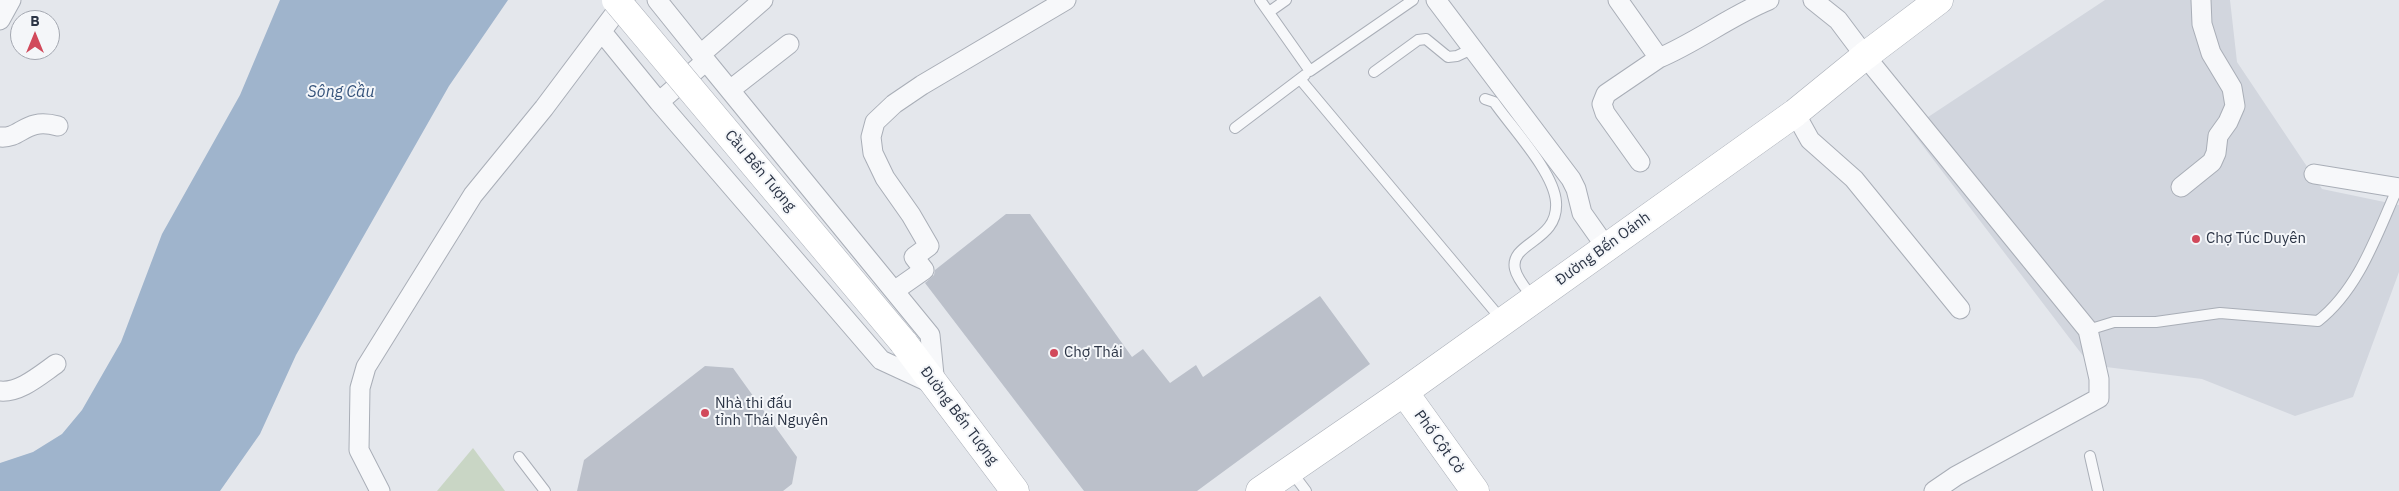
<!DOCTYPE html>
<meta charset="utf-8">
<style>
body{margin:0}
#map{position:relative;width:2399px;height:491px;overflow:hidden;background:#e4e7ec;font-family:"IBM Plex Sans",sans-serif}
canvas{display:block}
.north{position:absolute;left:10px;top:10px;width:50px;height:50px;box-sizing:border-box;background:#f4f6f9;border:1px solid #a4a8b1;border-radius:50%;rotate:0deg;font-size:14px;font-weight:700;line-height:20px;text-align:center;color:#2b3445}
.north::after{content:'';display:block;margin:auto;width:18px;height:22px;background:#d1495b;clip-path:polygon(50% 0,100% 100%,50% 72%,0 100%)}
</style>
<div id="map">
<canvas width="2399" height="491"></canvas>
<div class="north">B</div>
</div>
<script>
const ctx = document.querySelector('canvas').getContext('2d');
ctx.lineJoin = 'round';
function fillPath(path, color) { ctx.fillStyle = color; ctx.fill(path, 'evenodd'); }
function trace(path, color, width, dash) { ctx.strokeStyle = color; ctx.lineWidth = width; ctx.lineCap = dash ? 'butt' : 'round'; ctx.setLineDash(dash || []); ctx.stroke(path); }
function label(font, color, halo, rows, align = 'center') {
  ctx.font = font + ' "IBM Plex Sans",sans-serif'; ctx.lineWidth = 4; ctx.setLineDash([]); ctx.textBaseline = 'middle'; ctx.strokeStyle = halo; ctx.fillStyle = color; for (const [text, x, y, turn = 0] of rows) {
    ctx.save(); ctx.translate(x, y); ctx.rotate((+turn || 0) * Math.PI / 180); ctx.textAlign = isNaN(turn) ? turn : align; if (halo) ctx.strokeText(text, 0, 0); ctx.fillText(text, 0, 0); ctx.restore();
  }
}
const built = new Path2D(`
 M2105,0h125l7,62 85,127 77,16v67l-46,125 -58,19 -93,-37 -112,-14 -180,-236z`);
const green = new Path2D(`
 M473,448l32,43h-68z`);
const water = new Path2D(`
 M280,0h228l-59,86 -153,269 -36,79 -40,57h-220v-28l33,-11 29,-18 20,-24 39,-68 41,-108 78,-139z`);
const building = new Path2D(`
 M1006,214h24l102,143 11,-8 27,34 26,-18 7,12 117,-81 50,68 -173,127h-113l-159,-208 9,-8 1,-5z
 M705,366l28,2 64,89 -5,27 -9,7h-206l7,-31z`);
const lane = new Path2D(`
 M1260,0l50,71 103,-71
 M1269,12l17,-12
 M1374,72l44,-32 8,-1 22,18 9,-1 15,-7
 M1300,79l202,241
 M1485,99l9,3c18,26 60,70 62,100 3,40 -47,40 -41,67 2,10 12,21 18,29
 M1235,128l70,-53
 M2088,330l26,-8h42l64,-9 98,8c41,-32 59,-87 80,-134
 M2090,456l8,35
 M519,457l26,34
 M1291,471l15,20`);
const street = new Path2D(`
 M657,0l49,61
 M1436,0l135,179 5,10 6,24 24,34
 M1618,0l41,58c38,-16 71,-42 110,-58
 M1813,0l25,20 27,36 223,274 11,49v19l-143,78 -22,15
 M0,20l11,-20
 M602,32l57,70
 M701,54l62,-54
 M706,61l224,274 5,50 -54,-25 -222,-258z
 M730,90l59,-46
 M1795,113l15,27 44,39 106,130
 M0,137c22,2 24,-20 58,-11
 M1640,162l-35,-49 -3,-9 4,-10 53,-36
 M2314,174l85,14
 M2181,187l31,-25 4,-9 2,-17 10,-14 7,-16 -3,-18 -21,-35 -9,-29 -1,-24
 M894,291l30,-21 -10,-13 15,-11 -18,-31 -26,-37 -12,-25 -2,-16 4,-15 19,-18 28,-19 144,-85
 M0,391c20,2 40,-16 56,-27
 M380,491l-21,-41 1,-62 6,-21 107,-172 71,-87 81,-108`);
const secondary = new Path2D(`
 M903,342l112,149
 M1404,392l71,99
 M1260,491l144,-99 391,-279 70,-57 74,-56`);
const secondaryBridge = new Path2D(`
 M616,0l287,342`);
const markers = [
 [2196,239,5,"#d1495b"],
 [1054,353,5,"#d1495b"],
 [705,413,5,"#d1495b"]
];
const streetNames = [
 ["Cầu Bến Tượng",760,171,50],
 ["Đường Bến Oánh",1603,249,-36],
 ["Đường Bến Tượng",959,416,53],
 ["Phố Cột Cờ",1439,442,54]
];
const poiNames = [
 ["Chợ Túc Duyên",2206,239],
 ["Chợ Thái",1064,353],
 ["Nhà thi đấu",715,404],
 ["tỉnh Thái Nguyên",715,421]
];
const waterNames = [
 ["Sông Cầu",341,92]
];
fillPath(built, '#d2d6de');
fillPath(green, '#c9d6c5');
fillPath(water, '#9fb4cc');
fillPath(building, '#bbc0ca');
trace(lane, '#a9aeb7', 12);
trace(street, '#a9aeb7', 21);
trace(secondary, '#a9aeb7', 29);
trace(lane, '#f7f8fa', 10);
trace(street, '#f7f8fa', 19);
trace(secondary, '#fff', 28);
trace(secondaryBridge, '#a9aeb7', 29, []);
trace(secondaryBridge, '#fff', 28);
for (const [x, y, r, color] of markers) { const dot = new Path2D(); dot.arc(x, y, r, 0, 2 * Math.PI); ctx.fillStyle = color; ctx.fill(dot); trace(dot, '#f4f6f9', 2); }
label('15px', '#2b3445', '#f4f6f9', streetNames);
label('15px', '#2b3445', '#f4f6f9', poiNames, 'left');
label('italic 16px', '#34527a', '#f4f6f9', waterNames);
</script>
